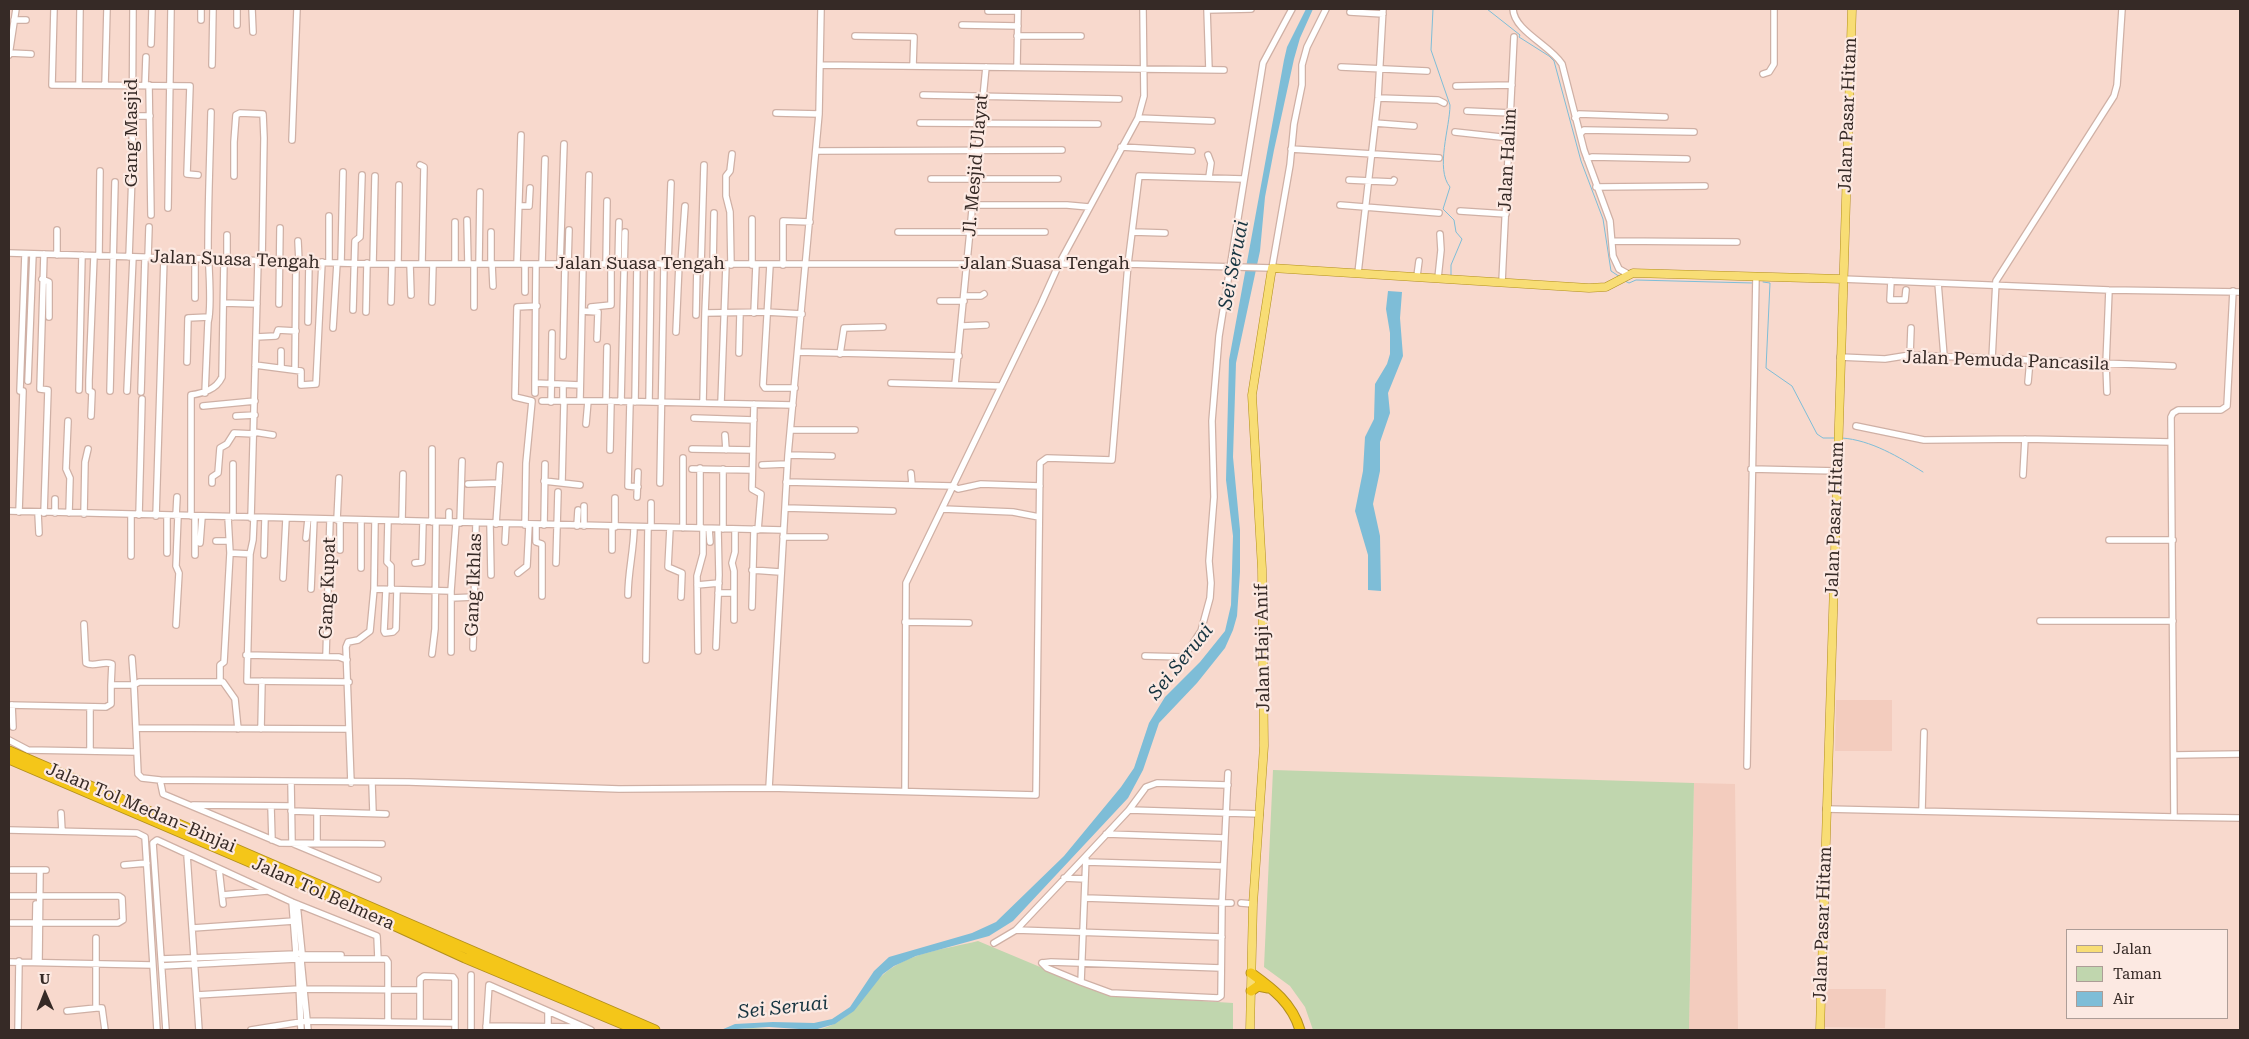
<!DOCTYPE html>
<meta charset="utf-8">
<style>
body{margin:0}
#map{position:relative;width:2249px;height:1039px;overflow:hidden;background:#f8d9cd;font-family:"Roboto Serif",serif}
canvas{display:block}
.frame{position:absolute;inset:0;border:10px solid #362a26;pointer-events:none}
.legend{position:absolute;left:2066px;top:929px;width:162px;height:90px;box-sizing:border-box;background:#fce9e2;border:1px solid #ad9d97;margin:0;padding:6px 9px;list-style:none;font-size:15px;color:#362a26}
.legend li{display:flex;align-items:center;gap:10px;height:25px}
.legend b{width:25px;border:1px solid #ad9d97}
.north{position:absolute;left:20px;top:969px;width:50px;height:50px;-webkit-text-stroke:4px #fce9e2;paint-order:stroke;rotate:359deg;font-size:14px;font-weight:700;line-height:20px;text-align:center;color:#362a26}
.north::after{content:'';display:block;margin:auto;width:18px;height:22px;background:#362a26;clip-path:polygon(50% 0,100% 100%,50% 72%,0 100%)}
</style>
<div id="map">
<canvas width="2249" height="1039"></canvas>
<div class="frame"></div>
<ul class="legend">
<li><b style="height:6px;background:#f8dd75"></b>Jalan</li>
<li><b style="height:14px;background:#c0d6ae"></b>Taman</li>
<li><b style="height:14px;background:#7ebdd7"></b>Air</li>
</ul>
<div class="north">U</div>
</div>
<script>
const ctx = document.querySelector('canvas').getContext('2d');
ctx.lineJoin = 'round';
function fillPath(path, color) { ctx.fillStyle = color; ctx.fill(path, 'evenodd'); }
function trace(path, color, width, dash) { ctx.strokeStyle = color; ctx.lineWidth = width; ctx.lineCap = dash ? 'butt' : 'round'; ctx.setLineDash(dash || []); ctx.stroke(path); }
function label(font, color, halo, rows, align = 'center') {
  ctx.font = font + ' "Roboto Serif",serif'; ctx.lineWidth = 4.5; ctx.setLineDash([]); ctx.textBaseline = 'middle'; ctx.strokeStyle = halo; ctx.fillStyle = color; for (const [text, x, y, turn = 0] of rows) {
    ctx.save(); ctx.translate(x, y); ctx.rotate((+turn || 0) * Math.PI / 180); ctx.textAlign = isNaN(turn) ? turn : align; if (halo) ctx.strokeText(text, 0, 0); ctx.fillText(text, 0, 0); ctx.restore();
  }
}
const built = new Path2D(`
 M1836,700h56v51h-57z
 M1694,783l41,1 3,246h-49z
 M1824,989h62l-1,39 -63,-1z`);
const green = new Path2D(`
 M1273,770l421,13 -5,247h-376l-8,-23 -15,-21 -26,-19z
 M978,941l129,54 126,8v27h-497c32,-7 69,9 98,-6 23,-11 32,-36 51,-51 25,-21 62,-24 93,-32z`);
const water = new Path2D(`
 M1306,9h7l-13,29 -6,21 -20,91 -9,47 -5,54 -24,112 -3,94 7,73v42l-3,44 -4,14 -8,18 -28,35 -38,40 -16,47 -15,28 -115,123 -24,15 -73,20 -22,10 -11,8 -29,37 -19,13 -21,6 -45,-3 -48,3 14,-6 38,-2 41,1 18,-4 18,-12 24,-36 15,-14 83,-24 24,-11 68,-66 57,-69 13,-19 15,-45 16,-26 35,-35 25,-31 6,-26 2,-69 -7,-56 3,-120 55,-300 3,-13z
 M1388,291l14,1 -2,26 3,38 -15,37 2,20 -10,29v29l-7,33 7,32 1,55 -13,-1v-35l-13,-44 8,-40 2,-34 9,-18 1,-35 12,-20 3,-10v-21l-4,-24z`);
const stream = new Path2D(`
 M1433,9l-2,41 19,55c0,22 -15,64 0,82l-7,22 11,11 2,12 6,7 -11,26v11
 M1487,9l33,26 -1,2 30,19 5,5 27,100 22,58 8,52 9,6
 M1625,281l4,2 7,-3 117,3
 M1763,282l7,1 -4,85 26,18 25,48 6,4h12
 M1842,438c29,2 57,19 81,34`);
const minor = new Path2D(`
 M54,9l-2,76 138,1 -3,88 11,1
 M201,9v11
 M237,9v16
 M252,9l1,23
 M1207,9l2,61
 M1513,9c1,22 37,36 49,55l22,86 26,71 3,35 6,13 9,5
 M1207,10l44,-1
 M988,11h30
 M1350,12l33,2
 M14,20h12
 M962,25l56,1
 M855,36l59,1 -1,29
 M1017,36h64
 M151,44l1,-35
 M10,53l21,1
 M9,55l7,-46
 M212,65l1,-56
 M821,65l403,5
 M1017,66l1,-57
 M1341,67l86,4
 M1763,74l6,-2 5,-8v-55
 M79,85l1,-76
 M105,85l2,-76
 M145,85l1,-28
 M149,85l2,130
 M1456,86l56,-1
 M923,95l196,4
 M1378,98l60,2 6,3
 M1467,111l44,2
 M776,113l43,1
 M132,116h18
 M1138,118l74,3
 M1575,118l4,-4 86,3
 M920,123l178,1
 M1375,123l39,3
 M1455,132l55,6
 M1580,134l4,-4 110,2
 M292,140l5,-131
 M1121,147l71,4
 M1291,149l148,9
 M816,151l246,-1
 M1208,155l3,8 -2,14
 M1587,159l5,-2 95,2
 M420,165l4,2 -2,97
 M234,176v-34l2,-27 4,-2 23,1 1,24 -2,123
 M931,179h127
 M1349,180l44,2 1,-2
 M1596,187l109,-1
 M973,205h94l22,2
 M1340,205l99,8
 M519,206h10l1,-18
 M168,208l3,-199
 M1460,211l46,3
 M467,220l1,44
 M491,232v32
 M898,232h147
 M1133,232l32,1
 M298,241l1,21
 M1612,241l125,1
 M9,253l364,11h755l144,4 18,-103 4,-41 8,-39v-20l5,-18 19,-38
 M44,254l-4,135 8,1 -4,123
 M57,255v-25
 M99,256l1,-85
 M129,257l3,-82 1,-166
 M148,258l1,-31
 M227,260v-25
 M329,262v-46
 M341,263l2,-91
 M373,264l2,-88
 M398,264l1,-79
 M410,264l1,31
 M455,264v-42
 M479,264l1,-72
 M492,264l1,22
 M517,264l4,-129
 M525,264v28
 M542,264l3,-105
 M560,264l4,-120
 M568,264l1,-34
 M587,264l2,-89
 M606,264l1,-63
 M618,264l1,-42
 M668,264l3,-81
 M681,264l4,-58
 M701,265l3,-100
 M713,265l1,-52
 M731,265l-1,-53 -4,-16v-20l4,-5 2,-17
 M752,265v-46
 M770,265l-7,120 2,3h30
 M783,265v-44l27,1
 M1358,273l20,-175 5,-89
 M1417,276l2,-15
 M1438,278l3,-28 -1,-16
 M42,279l7,3v35
 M1842,279l267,11 131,2
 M1891,281l-1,19h15l1,-10
 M1502,282l12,-245
 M1938,283l6,73
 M965,296h16l3,-2
 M195,298v-39
 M940,301h24
 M391,302l1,-38
 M432,302l1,-38
 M224,303l33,1
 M279,304l1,-76
 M474,307v-43
 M353,310l2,-69 5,-4 2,-62
 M582,311l16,1 -1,27
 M592,311l-1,-4 20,-2v-41
 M366,312l1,-49
 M705,313l2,-48
 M754,313l2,-48
 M696,315l1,-50
 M308,322l1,-60
 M962,326l24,-1
 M333,328l4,-65
 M676,332l3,-68
 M256,337l20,-1 2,-6 18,1
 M281,351v17
 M798,352l161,4
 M739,353l1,-40
 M840,354l4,-26 39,-1
 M1910,355l1,-27
 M563,356l2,-92
 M1840,357l45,2 25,-4 263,11
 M1992,359l4,-78 118,-185 3,-11 5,-76
 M187,362l1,-44 21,-1
 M255,365l46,6v14l15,-1 6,-122
 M295,369l1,-107
 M28,381l5,-127
 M2028,382l2,-22
 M535,383l1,-119
 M891,383l110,3
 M955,384l31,-317
 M79,390l3,-135
 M110,391l5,-209
 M127,391l6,-134
 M141,392l4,-134
 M2107,392l-1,-28 3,-74
 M205,393l3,-71c4,-14 1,-54 0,-72 0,-46 2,-92 3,-138
 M535,393v-10l45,2
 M542,401h64l187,4
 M580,401l3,-137
 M606,401l1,-54
 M551,402l1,-69
 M563,402v-17
 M621,402l4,-170
 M630,402l-2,84 10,1
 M635,402l2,-138
 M649,402l2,-138
 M703,403l2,-90 61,-1 36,2
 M721,403l5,-138
 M754,404l-2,85 9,5 -3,36
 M203,406l52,-5
 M91,416l1,-24 -3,-1v-11l5,-124
 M236,416l19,-1
 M694,418l60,2
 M68,421l-2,48 4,9 -1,35
 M586,424l2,-23
 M1856,426l68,14 101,-1 146,3
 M791,430h64
 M254,432l19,3
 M725,435l1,15
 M692,449l61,1
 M610,450l1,-49
 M788,455l44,1
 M683,458v70
 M762,465l25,-1
 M700,468v60
 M692,469l60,1
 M1751,469l86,2
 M911,473l1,11
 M2023,475l2,-36
 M544,481l36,4
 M562,482l2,-80
 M786,482l167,4 5,3 23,-5 59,2
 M212,483v-6l6,-4 2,-25 7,-4 7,-11 20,1
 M660,483l4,-219
 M468,484l31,-1
 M637,497l1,-25
 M615,498v29
 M651,503v24
 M785,508l108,3
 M943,509l70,3 26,5
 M9,511l774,19
 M19,512l4,-121h-3l5,-137
 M38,513l1,20
 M55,513v-14
 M84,514l1,-52 3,-13
 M131,515v41
 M139,515l3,-116
 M156,516l8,-258
 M176,516l1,-19
 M191,516v-121c12,-2 25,-5 31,-18l2,-117
 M233,517v-53
 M251,518l7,-257
 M337,520l2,-42
 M388,521l-1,41 4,4v24
 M402,521l1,-47
 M432,522v-73
 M449,522v-10
 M460,523l2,-62
 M490,524l1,51
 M496,524l4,-59
 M525,525l1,-62 6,-62 -17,-4 2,-90 20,-1
 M536,525v17l6,2v52
 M544,525l1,-61
 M577,526l1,-16
 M584,526v-20
 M612,526v24
 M670,528l-2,39 14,6 -1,24
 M709,529l1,13
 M723,529v-60
 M783,537h42
 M306,538l2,-19
 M2109,540h64
 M216,541h12
 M505,542l1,-18
 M200,543l2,-26
 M340,550v-30
 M167,553v-37
 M230,553l20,1 -3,127 102,1
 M250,554l3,-14 1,-22
 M195,555v-39
 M264,555l1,-37
 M415,563l7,-1 1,-40
 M556,563l2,-71
 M361,568v-48
 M752,570l28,2
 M518,573l9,-7 2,-41
 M283,578l3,-59
 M697,585l22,-2
 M311,589l3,-70
 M374,589l77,2 5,-68
 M386,590l-2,41 1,2 8,-1 3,-3 1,-39
 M718,593h16
 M628,595c0,-24 6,-45 6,-68
 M451,598l23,-1
 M752,607l2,-78
 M734,620v-49l-2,-8 3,-11v-23
 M2040,621h133
 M905,622l64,1
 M84,624l2,39c8,5 17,-3 26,1l-1,21
 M176,625l3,-52 -3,-7 2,-50
 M716,647l3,-72 -1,-46
 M473,648l3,-125
 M698,651l-1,-75 6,-22v-26
 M451,652v-61
 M432,654l3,-25 1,-107
 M246,655l93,2 8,3
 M326,656l4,-136
 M1145,656l39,1
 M132,658l2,27 5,-3h84l12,17 3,30
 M646,660l2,-133
 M1177,664l7,-7 17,-26 9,-33 1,-15 -2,-22 5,-64 -2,-76 7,-85 44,-273 29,-54
 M220,680v-15l4,-3 6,-109 -2,-36
 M9,705l97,2 5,-3v-19h23l4,89 4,4 18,2 249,2 210,7 150,-1 267,7 4,-332 7,-5 65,2 16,-196 11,-88 104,3
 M12,705l1,22
 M137,728l212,1
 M261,729l1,-48
 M9,740l19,10 109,2
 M90,751v-44
 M2174,755l66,-1
 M1747,766l9,-490
 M160,780l3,14 117,49 102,1
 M291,782l1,61
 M351,783l-5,-136 2,-5 10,-2 12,-9 4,-42 1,-68
 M372,783l1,30
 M1228,785l-71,-2 -11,4 -17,23 -43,46 -5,126 30,11 107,5 3,-2 1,-94 6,-129
 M769,788l19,-333 31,-341 2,-105
 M905,791l1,-208 135,-279 18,-40 79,-146 6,-22 -1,-87
 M193,805l98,1
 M271,807l1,33
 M1826,809l348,8 -3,-400 2,-4 5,-3h43l6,-4 6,-115
 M1129,810l131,4
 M291,811l95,3
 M1922,811l2,-79
 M61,813l1,18
 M2174,817l66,1
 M9,830l128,3 8,4 12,193
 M1106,834l119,4
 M317,842v-30
 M294,844l84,35
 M187,855l12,175
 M1086,862l137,4
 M124,865l23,-2
 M219,869l4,35
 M11,870h35
 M1064,878l21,1
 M222,895l45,-4
 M10,896h109l3,2 1,22 -5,3h-107
 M1085,898l146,5
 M1241,903l12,1
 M297,904l5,49
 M193,928l101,-7
 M1016,930l206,7
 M96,938v70h6l3,22
 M994,943l22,-13 70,-74
 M303,955h38
 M161,959l135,-5 3,-1 4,3 -2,4h-3l-3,-3 1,-3 -4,-52
 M303,959h75
 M298,960l3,70
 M301,960l7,70
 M9,962l143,3
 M35,962l1,-58
 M39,962l1,-92
 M1042,963l9,-1 170,6
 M1042,963l5,5 34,14
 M162,966l134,-7
 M471,975v55
 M197,995l102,-6 121,1
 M67,1011l29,-3
 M548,1012v15
 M420,1022v-43l4,-3 29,1 2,3v50
 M486,1026l93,1
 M18,1030l1,-69
 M166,1030l-13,-187 4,-3 135,62 85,34 1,23h8l2,3v60
 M251,1030l56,-9 147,2
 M486,1030l3,-45 102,45`);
const major = new Path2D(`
 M1250,1030l3,-126 11,-158 -2,-177 -10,-174 20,-127 317,20 17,-1 27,-14 209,6
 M1820,1030l32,-1021`);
const highway = new Path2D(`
 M9,751l646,279
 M9,759l334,143 122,56 172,72
 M1251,973c22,16 41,30 49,57
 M1251,991l7,-5 10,2`);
const streetNames = [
 ["Jalan Pasar Hitam",1848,115,-88],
 ["Gang Masjid",132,133,-90],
 ["Jalan Halim",1508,160,-87],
 ["Jl. Mesjid Ulayat",976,165,-85],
 ["Jalan Suasa Tengah",235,260,2],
 ["Jalan Suasa Tengah",640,264],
 ["Jalan Suasa Tengah",1045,264],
 ["Jalan Pemuda Pancasila",2006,361,2],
 ["Jalan Pasar Hitam",1835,519,-88],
 ["Gang Ikhlas",474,585,-88],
 ["Gang Kupat",328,588,-88],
 ["Jalan Haji Anif",1263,648,-91],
 ["Jalan Tol Medan–Binjai",141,808,23],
 ["Jalan Tol Belmera",323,894,24],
 ["Jalan Pasar Hitam",1823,924,-88]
];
const waterNames = [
 ["Sei Seruai",1234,265,-79],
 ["Sei Seruai",1181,662,-51],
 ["Sei Seruai",783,1008,-6]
];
fillPath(built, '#f3ccbe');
fillPath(green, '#c0d6ae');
fillPath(water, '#7ebdd7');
trace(stream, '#7ebdd7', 1);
trace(minor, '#cfb0a5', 8);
trace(major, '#b28f1e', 9);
trace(highway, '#b28f1e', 11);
trace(minor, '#fff', 5.5);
trace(major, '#f8dd75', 8);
trace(highway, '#f4c619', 9);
label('18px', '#362a26', '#fce9e2', streetNames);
label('italic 19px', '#163440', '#fce9e2', waterNames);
</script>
